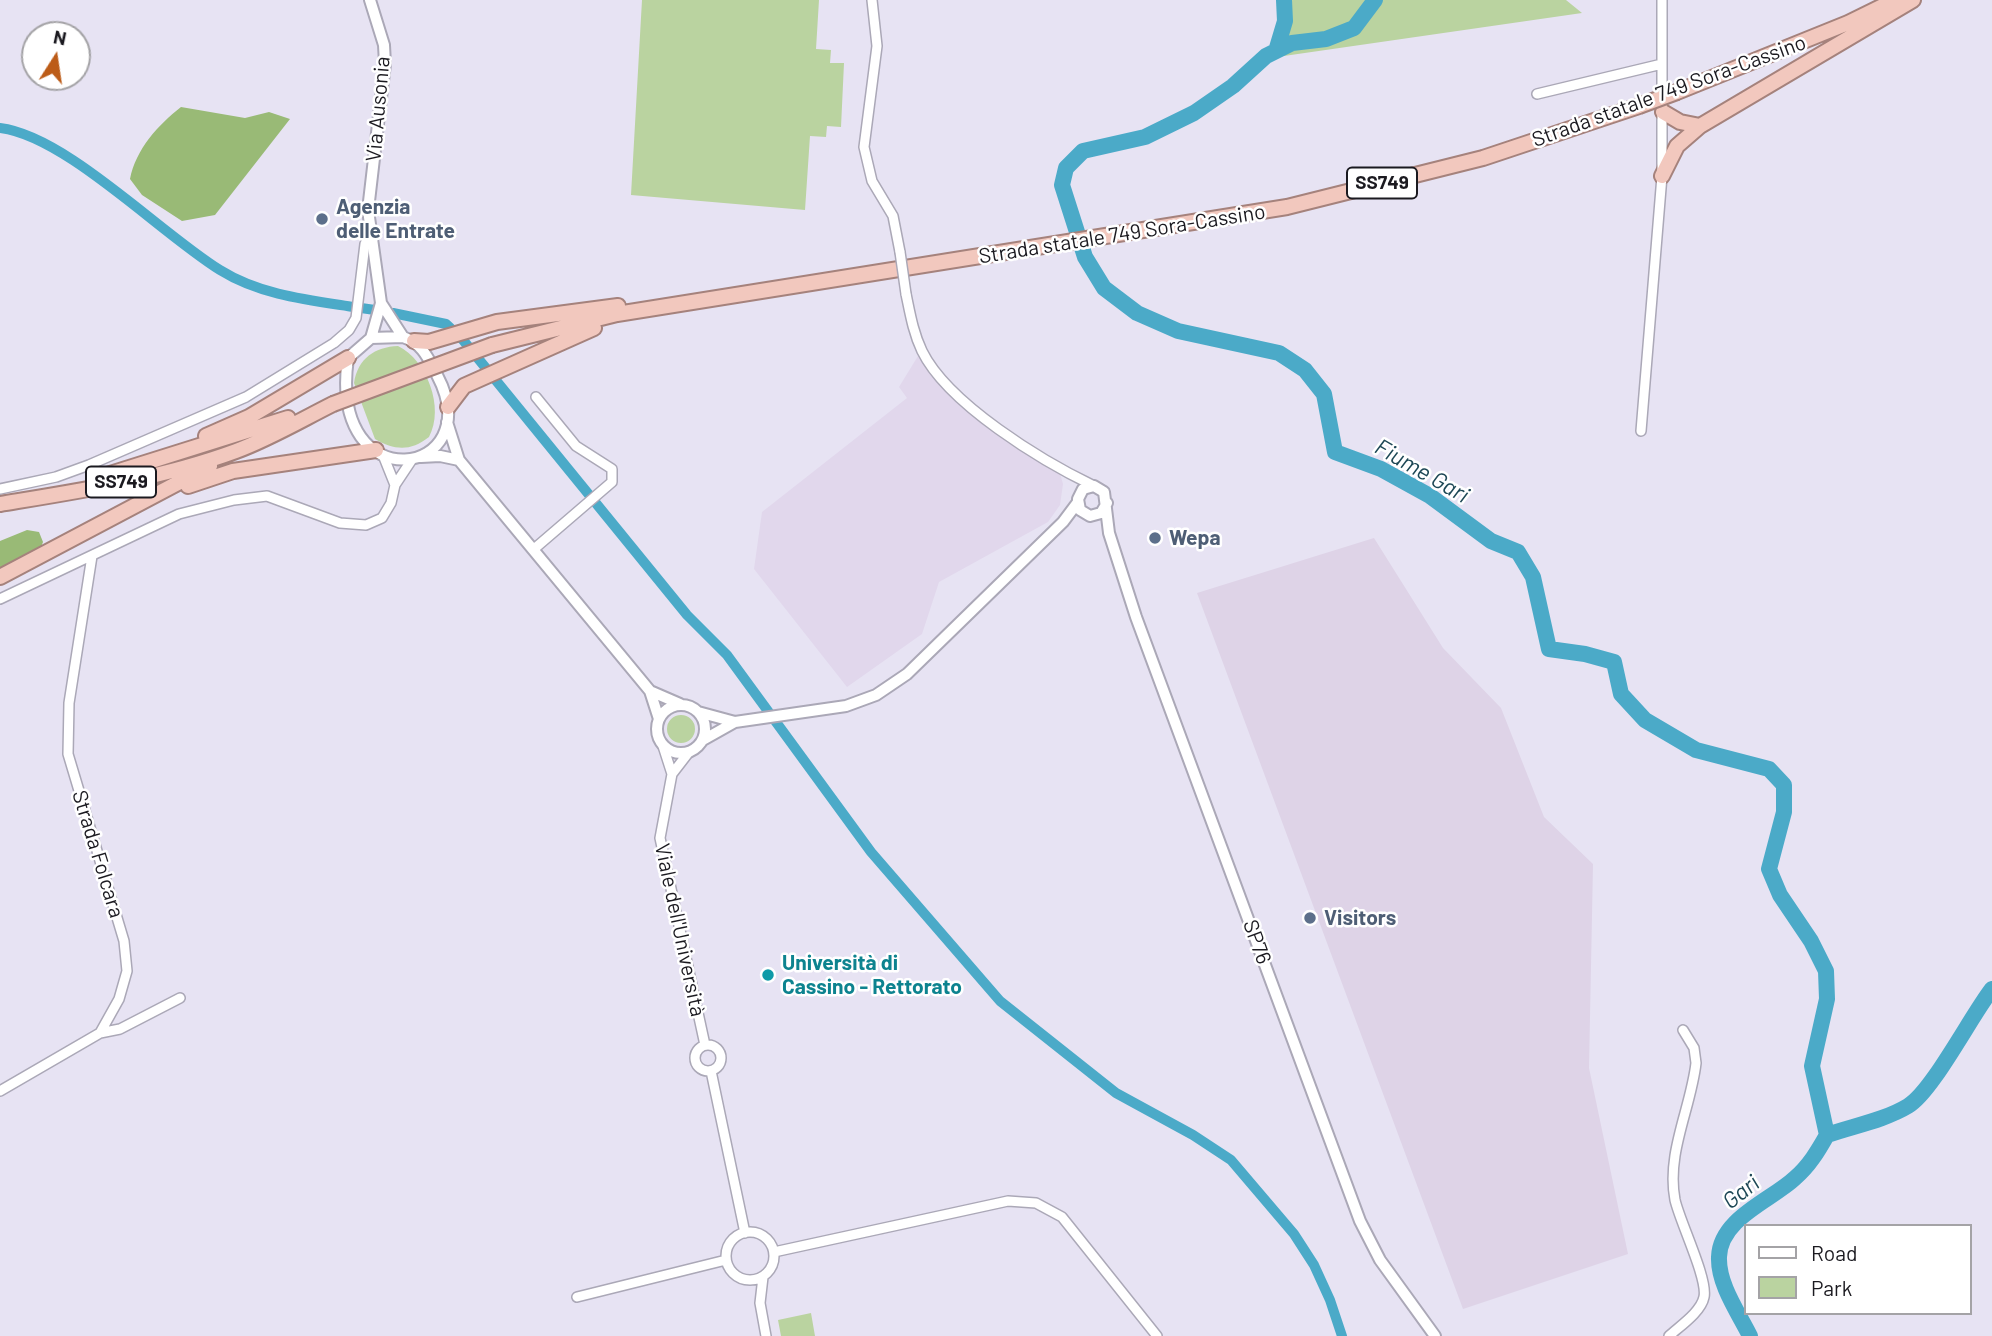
<!DOCTYPE html>
<meta charset="utf-8">
<style>
body{margin:0}
#map{position:relative;width:1992px;height:1336px;overflow:hidden;background:#e7e3f3;font-family:Barlow,sans-serif}
canvas{display:block}
.legend{position:absolute;left:1744px;top:1224px;width:228px;height:91px;box-sizing:border-box;background:#fff;border:2px solid #a4a3a6;margin:0;padding:9px 12px;list-style:none;font-size:21px;color:#1b1a20}
.legend li{display:flex;align-items:center;gap:14px;height:35px}
.legend b{width:35px;border:2px solid #a4a3a6}
.north{position:absolute;left:21px;top:21px;width:70px;height:70px;box-sizing:border-box;background:#fff;border:2px solid #a4a3a6;border-radius:50%;rotate:12deg;font-size:19px;font-weight:700;line-height:28px;text-align:center;color:#1b1a20}
.north::after{content:'';display:block;margin:auto;width:24px;height:32px;background:#bc5c18;clip-path:polygon(50% 0,100% 100%,50% 72%,0 100%)}
</style>
<div id="map">
<canvas width="1992" height="1336"></canvas>
<ul class="legend">
<li><b style="height:9px;background:#fff"></b>Road</li>
<li><b style="height:19px;background:#bad3a0"></b>Park</li>
</ul>
<div class="north">N</div>
</div>
<script>
const ctx = document.querySelector('canvas').getContext('2d');
ctx.lineJoin = 'round';
function fillPath(path, color) { ctx.fillStyle = color; ctx.fill(path, 'evenodd'); }
function trace(path, color, width, dash) { ctx.strokeStyle = color; ctx.lineWidth = width; ctx.lineCap = dash ? 'butt' : 'round'; ctx.setLineDash(dash || []); ctx.stroke(path); }
function label(font, color, halo, rows, align = 'center') {
  ctx.font = font + ' Barlow,sans-serif'; ctx.lineWidth = 5; ctx.setLineDash([]); ctx.textBaseline = 'middle'; ctx.strokeStyle = halo; ctx.fillStyle = color; for (const [text, x, y, turn = 0] of rows) {
    ctx.save(); ctx.translate(x, y); ctx.rotate((+turn || 0) * Math.PI / 180); ctx.textAlign = isNaN(turn) ? turn : align; if (halo) ctx.strokeText(text, 0, 0); ctx.fillText(text, 0, 0); ctx.restore();
  }
}
const industrial = new Path2D(`
 M1374,538l69,110 58,60 43,109 49,47 -4,204 39,186 -165,55 -266,-716z`);
const education = new Path2D(`
 M918,356l34,41 50,39 58,37 3,11 -3,21 -12,17 -109,60 -17,52 -75,53 -93,-118 8,-57 145,-114 -8,-11z`);
const green = new Path2D(`
 M642,0h177l-3,49 15,1 -1,13h14l-3,64 -14,-1 -1,11 -16,-1 -5,74 -174,-15z
 M1287,0h279l16,13 -305,44z
 M398,346c29,14 47,62 31,91 -19,15 -35,13 -54,2l-21,-56c4,-25 21,-36 44,-37z
 M667 729a14 14 0 1 1 28 0a14 14 0 1 1-28 0Z
 M811,1313l4,23h-34l-3,-16z`);
const forest = new Path2D(`
 M181,107l64,11 24,-6 21,7 -75,96 -33,6 -40,-26 -12,-16c6,-30 28,-54 51,-72z
 M27,530l12,2 4,10 -4,10 -39,16v-27z`);
const canal = new Path2D(`
 M0,128c66,8 160,105 220,142 40,25 88,30 134,37
 M361,308l14,2
 M393,313l53,11 17,16 224,275 40,40 144,197 129,149 116,92 77,42 38,25 63,74 20,31 16,35 12,36`);
const river = new Path2D(`
 M1375,0l-21,28 -28,11 -34,4 -26,13 -33,30 -39,27 -49,24 -62,14 -17,17 -4,17 23,72 19,31 33,25 41,18 101,22 26,17 19,24 11,58 46,17 49,27 61,45 27,11 15,25 16,72 36,5 29,8 7,32 24,26 51,30 73,19 15,16v27l-15,57 11,26 31,46 15,30 1,28 -15,67 15,69
 M1276,51l9,-30 -1,-21
 M1827,1135c26,-9 58,-15 81,-29 24,-14 63,-90 84,-117
 M1750,1336c-12,-24 -32,-52 -31,-79 1,-39 53,-57 76,-79 14,-12 23,-27 32,-43`);
const minor = new Path2D(`
 M872,0l5,46 -13,101 8,34 21,35 7,36
 M1537,94l125,-30
 M906,294c4,19 7,38 16,57 26,53 120,110 172,135
 M1641,431l21,-255v-176
 M383,455l12,30
 M0,489l56,-12 33,-12 157,-68 88,-54 15,-13 7,-12 9,-74 6,-11
 M534,549l78,-67v-13l-36,-23 -40,-49
 M0,599l179,-85 55,-14 33,-4 73,27 26,2 16,-7 9,-15 4,-18 16,-24
 M663,746l9,28
 M689,752l-17,22 -12,64 45,207
 M100,1033l20,-4 60,-31
 M695 1058a13 13 0 1 1 26 0a13 13 0 1 1-26 0Z
 M711,1071l34,162
 M0,1091l100,-58 19,-34 8,-28 -3,-30 -56,-187 1,-51 23,-147
 M726 1256a24 24 0 1 1 48 0a24 24 0 1 1-48 0Z
 M774,1252l234,-51 28,2 26,14 95,119
 M763,1277l-3,26 6,33
 M577,1297l149,-37
 M1669,1336c11,-10 32,-24 35,-39 4,-18 -24,-75 -29,-97 -9,-47 16,-92 21,-137l-2,-15 -11,-18`);
const tertiary = new Path2D(`
 M370,0l14,45 1,19 -17,146 13,93 -10,35
 M381,303l22,34
 M403,337c20,7 25,21 34,38 54,102 -110,129 -89,-17l23,-20z
 M447,422l12,38 191,231 9,28
 M421,457l19,-1 19,4
 M1107,503l-6,10 -11,3 -10,-6 -2,-11 5,-10 11,-3 10,6 5,41 27,84 224,604 20,39 55,76
 M650,691l30,13
 M657 729a24 24 0 1 1 48 0a24 24 0 1 1-48 0Z
 M698,712l37,10 111,-16 30,-11 31,-21 156,-152 15,-20
 M703,740l32,-18`);
const trunk = new Path2D(`
 M1677,92l171,-69 47,-23
 M1663,112l17,10 20,4
 M1662,176l15,-30 23,-20 213,-126
 M414,341l15,1 68,-20 121,-16
 M492,345l125,-31 670,-107 196,-49 156,-52
 M448,407l16,-21 130,-58
 M206,436l43,-19 99,-59
 M94,479l194,-61
 M188,486l45,-15 143,-21
 M0,504c79,-13 160,-25 236,-53 33,-12 65,-31 97,-47
 M0,577l210,-111`);
const minorBridge = new Path2D(`
 M900,252l6,42`);
const trunkBridge = new Path2D(`
 M1639,106l38,-14
 M333,404l159,-59`);
const markers = [
 [322,219,7,"#5c6f8a"],
 [1155,538,7,"#5c6f8a"],
 [1310,918,7,"#5c6f8a"],
 [768,975,7,"#0f9aa8"]
];
const shields = [
 [1382,183,70],
 [121,482,70]
];
const shieldNames = [
 ["SS749",1382,183],
 ["SS749",121,482]
];
const streetNames = [
 ["Strada statale 749 Sora-Cassino",1669,91,-20],
 ["Via Ausonia",378,109,-85],
 ["Strada statale 749 Sora-Cassino",1122,234,-9],
 ["Strada Folcara",98,854,73],
 ["Viale dell'Università",680,930,78],
 ["SP76",1257,942,70]
];
const serviceNames = [
 ["Agenzia",336,207],
 ["delle Entrate",336,231],
 ["Wepa",1169,538],
 ["Visitors",1324,918]
];
const cultureNames = [
 ["Università di",782,963],
 ["Cassino - Rettorato",782,987]
];
const waterNames = [
 ["Fiume Gari",1422,471,30],
 ["Gari",1741,1192,-38]
];
fillPath(industrial, '#ded3e7');
fillPath(education, '#e1d7ec');
fillPath(green, '#bad3a0');
fillPath(forest, '#99ba76');
trace(canal, '#4baac8', 10);
trace(river, '#4baac8', 16);
trace(minor, '#aba8b7', 12);
trace(tertiary, '#aba8b7', 14);
trace(trunk, '#a5827c', 18);
trace(minor, '#fff', 9);
trace(tertiary, '#fff', 10);
trace(trunk, '#f2c8be', 14);
trace(minorBridge, '#aba8b7', 12, []);
trace(trunkBridge, '#a5827c', 18, []);
trace(minorBridge, '#fff', 9);
trace(trunkBridge, '#f2c8be', 14);
for (const [x, y, r, color] of markers) { const dot = new Path2D(); dot.arc(x, y, r, 0, 2 * Math.PI); ctx.fillStyle = color; ctx.fill(dot); trace(dot, '#fff', 2.5); }
for (const [x, y, w] of shields) { const box = new Path2D(); box.roundRect(x - w / 2, y - 15.5, w, 31, 5); ctx.fillStyle = '#fff'; ctx.fill(box); trace(box, '#1b1a20', 2); }
label('bold 19px', '#1b1a20', null, shieldNames);
label('21px', '#1b1a20', '#fff', streetNames);
label('bold 21px', '#4e5e75', '#fff', serviceNames, 'left');
label('bold 21px', '#0d838f', '#fff', cultureNames, 'left');
label('italic 23px', '#1e4856', '#fff', waterNames);
</script>
